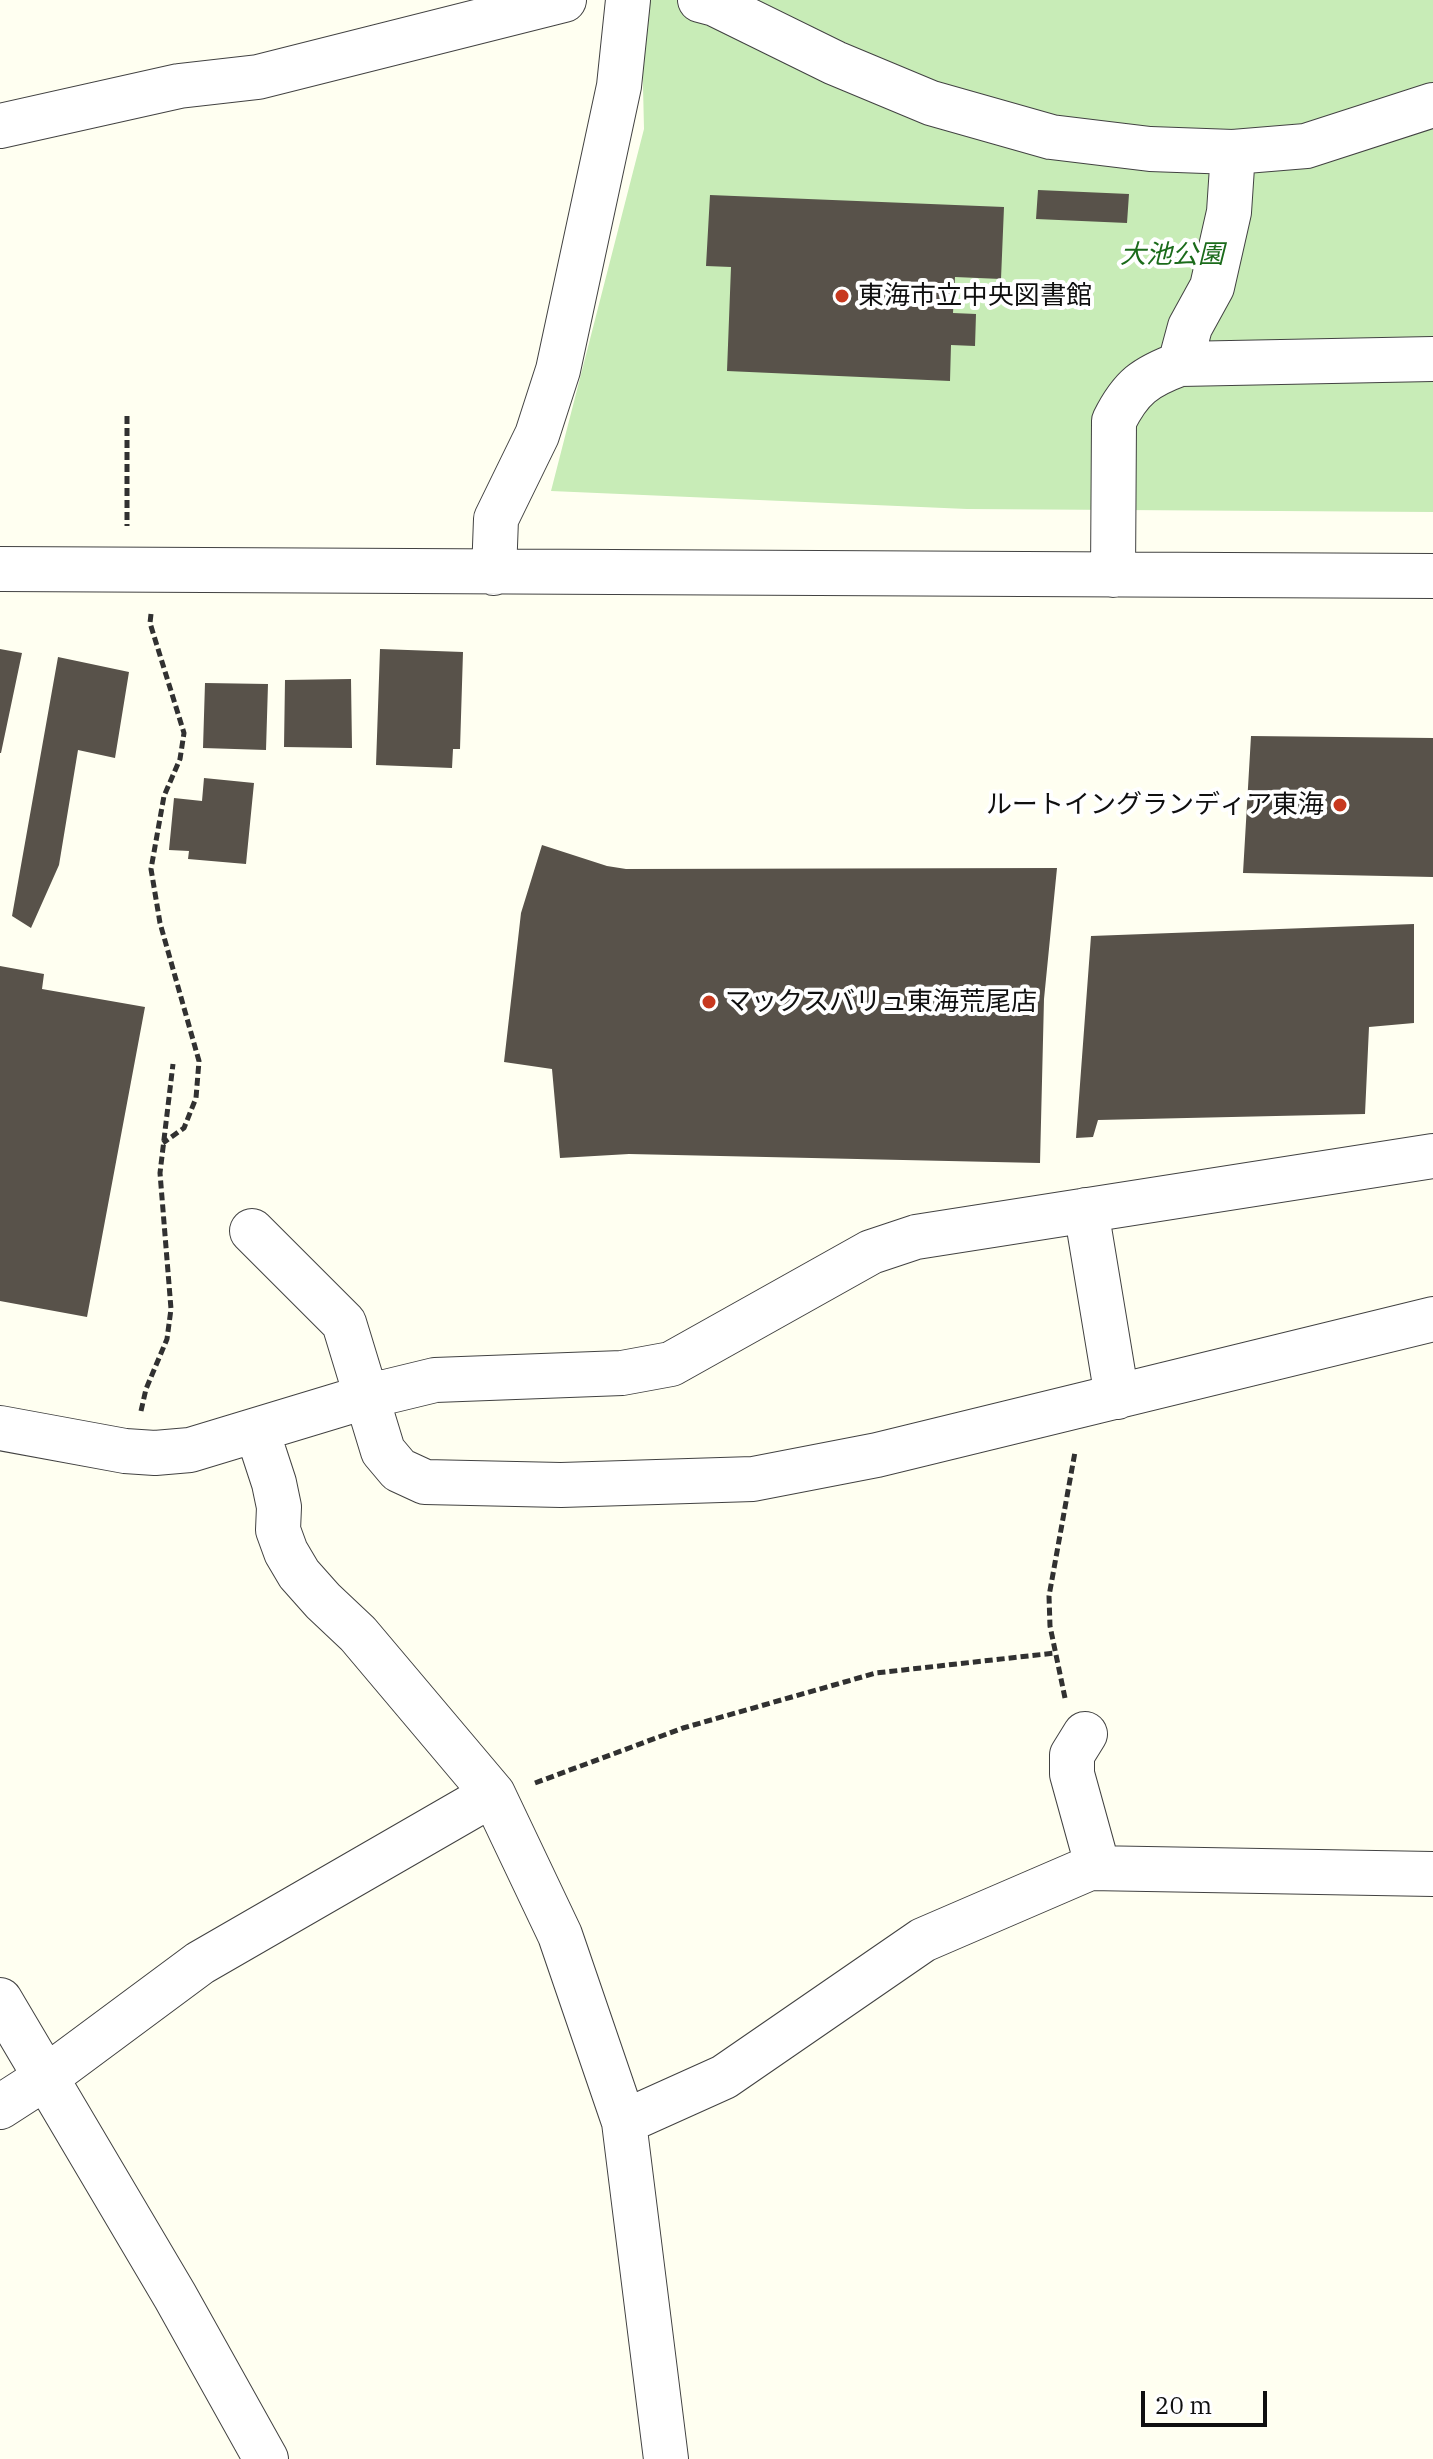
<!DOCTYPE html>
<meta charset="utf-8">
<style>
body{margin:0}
#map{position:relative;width:1433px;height:2459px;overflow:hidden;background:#fffff1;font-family:"IBM Plex Serif",serif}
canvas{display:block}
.scale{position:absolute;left:1141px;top:2391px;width:126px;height:36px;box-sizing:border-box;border:4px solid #0f0f0f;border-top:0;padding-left:10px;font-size:24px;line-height:28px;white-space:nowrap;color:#0f0f0f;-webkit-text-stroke:6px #fff;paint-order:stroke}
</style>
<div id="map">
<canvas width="1433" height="2459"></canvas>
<div class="scale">20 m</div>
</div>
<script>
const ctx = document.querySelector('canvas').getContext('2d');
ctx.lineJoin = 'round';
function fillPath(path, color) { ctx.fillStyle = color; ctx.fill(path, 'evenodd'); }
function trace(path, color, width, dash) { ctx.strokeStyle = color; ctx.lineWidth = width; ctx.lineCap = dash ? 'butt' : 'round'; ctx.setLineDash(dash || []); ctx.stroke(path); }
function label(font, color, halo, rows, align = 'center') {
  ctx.font = font + ' "IBM Plex Serif","Noto Sans JP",serif'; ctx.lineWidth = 8; ctx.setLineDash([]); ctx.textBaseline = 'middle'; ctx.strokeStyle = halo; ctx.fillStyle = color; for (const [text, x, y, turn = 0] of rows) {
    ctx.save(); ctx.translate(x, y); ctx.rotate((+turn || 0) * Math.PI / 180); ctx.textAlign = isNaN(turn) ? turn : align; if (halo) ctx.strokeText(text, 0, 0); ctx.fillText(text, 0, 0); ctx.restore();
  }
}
const green = new Path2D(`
 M641,0h792v512l-466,-3 -416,-18 93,-362z`);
const building = new Path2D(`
 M1038,190l91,4 -2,29 -91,-4z
 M710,195l294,12 -3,72 -46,-2 -2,36 23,1 -1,32 -24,-1 -1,36 -223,-10 4,-104 -25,-1z
 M0,649l22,4 -21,100h-1z
 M380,649l83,3 -3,97h-7l-1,19 -76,-3z
 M58,657l71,15 -14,86 -37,-8 -19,115 -28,63 -19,-12z
 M351,679l1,69 -68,-1 1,-67z
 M205,683l63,1 -2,66 -63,-2z
 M1251,736l182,2v139l-190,-4z
 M204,778l50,5 -8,81 -58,-5 1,-8 -20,-1 5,-52 28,3z
 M542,845l65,21 19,3 431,-1 -13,131 -4,164 -411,-9 -69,4 -8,-89 -48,-7 17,-149z
 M1414,924v99l-45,4 -4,87 -267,6 -5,17 -17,1 15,-202z
 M0,966l44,8 -2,15 103,18 -58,310 -87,-16z`);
const path = new Path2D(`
 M127,416v110
 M151,614l-1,9 34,110 -4,26 -16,37 -13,73 9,54 39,138 -3,37 -12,30 -21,15
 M141,1411l5,-22 21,-50 4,-30 -11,-136 13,-109
 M1065,1698l-15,-72 -1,-30 26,-144
 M535,1783l148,-55 193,-55 179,-20`);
const minor = new Path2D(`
 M700,0l15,4 120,59 96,40 120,34 99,12 83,3 73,-6 127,-41
 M0,126l179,-40 79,-9 306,-77
 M1180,364l253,-5
 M0,569l1433,7
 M494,573l2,-54 41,-84 21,-65 61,-284 9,-86
 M1113,575l1,-154c17,-34 31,-44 66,-57l10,-37 22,-40 17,-75 4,-60
 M1086,1210l31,187
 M252,1231l92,92 39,128 16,19 26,12 136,3 192,-6 124,-24 556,-136
 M0,1428l125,23 30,2 35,-3 175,-53 70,-17 187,-7 49,-9 200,-112 45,-15 517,-81
 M257,1431l17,52 5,24 -1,23 8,22 13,22 24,27 35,33 135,160 67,141 64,187 42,337
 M1085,1734l-13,21v19l26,94
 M0,2000l175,296 91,163
 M0,2107l45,-29 155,-115 293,-169
 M624,2122l100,-45 199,-137 167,-72 343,6`);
const markers = [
 [842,296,8,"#c7381e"],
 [1340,805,8,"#c7381e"],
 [709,1002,8,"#c7381e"]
];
const parkNames = [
 ["大池公園",1172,255]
];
const poiNames = [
 ["東海市立中央図書館",858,296],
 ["ルートイングランディア東海",1324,805,"right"],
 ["マックスバリュ東海荒尾店",725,1002]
];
fillPath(green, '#c8ecb7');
fillPath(building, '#58524a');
trace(minor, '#424242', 46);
trace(path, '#313131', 5, [8, 4]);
trace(minor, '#fff', 44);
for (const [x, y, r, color] of markers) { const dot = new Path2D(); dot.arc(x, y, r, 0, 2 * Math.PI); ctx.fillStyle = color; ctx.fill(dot); trace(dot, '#fff', 3); }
label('italic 26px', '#1b6b1b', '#fff', parkNames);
label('26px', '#0f0f0f', '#fff', poiNames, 'left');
</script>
